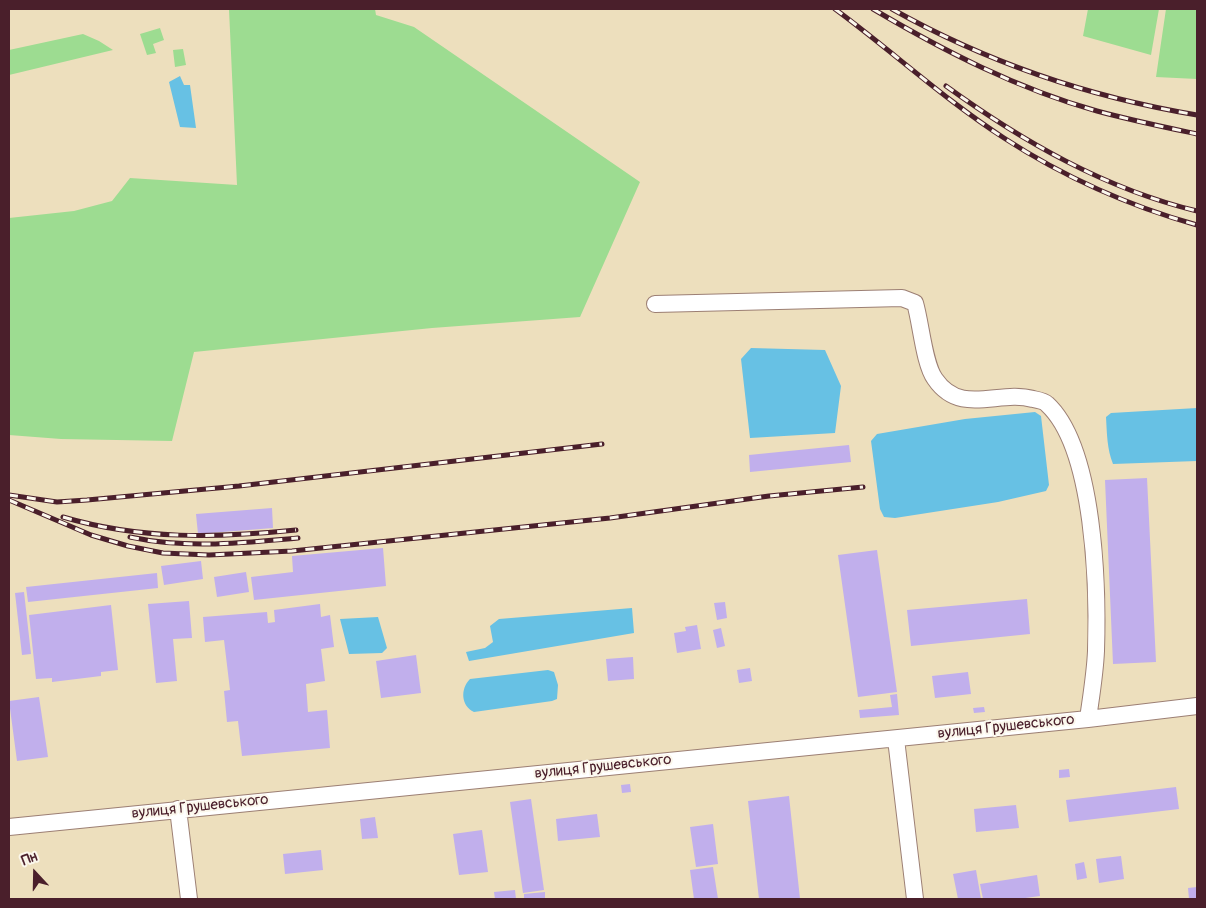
<!DOCTYPE html>
<meta charset="utf-8">
<style>
body{margin:0}
#map{position:relative;width:1206px;height:908px;overflow:hidden;background:#eddfbd;font-family:Pangolin,sans-serif}
canvas{display:block}
.frame{position:absolute;inset:0;border:10px solid #4a1f2b;pointer-events:none}
.north{position:absolute;left:10px;top:848px;width:50px;height:50px;-webkit-text-stroke:4px #fbf7ec;paint-order:stroke;rotate:339deg;font-size:14px;font-weight:700;line-height:20px;text-align:center;color:#4a1f2b}
.north::after{content:'';display:block;margin:auto;width:18px;height:22px;background:#4a1f2b;clip-path:polygon(50% 0,100% 100%,50% 72%,0 100%)}
</style>
<div id="map">
<canvas width="1206" height="908"></canvas>
<div class="frame"></div>
<div class="north">Пн</div>
</div>
<script>
const ctx = document.querySelector('canvas').getContext('2d');
ctx.lineJoin = 'round';
function fillPath(path, color) { ctx.fillStyle = color; ctx.fill(path, 'evenodd'); }
function trace(path, color, width, dash) { ctx.strokeStyle = color; ctx.lineWidth = width; ctx.lineCap = dash ? 'butt' : 'round'; ctx.setLineDash(dash || []); ctx.stroke(path); }
function label(font, color, halo, rows, align = 'center') {
  ctx.font = font + ' Pangolin,sans-serif'; ctx.lineWidth = 4; ctx.setLineDash([]); ctx.textBaseline = 'middle'; ctx.strokeStyle = halo; ctx.fillStyle = color; for (const [text, x, y, turn = 0] of rows) {
    ctx.save(); ctx.translate(x, y); ctx.rotate((+turn || 0) * Math.PI / 180); ctx.textAlign = isNaN(turn) ? turn : align; if (halo) ctx.strokeText(text, 0, 0); ctx.fillText(text, 0, 0); ctx.restore();
  }
}
const green = new Path2D(`
 M229,9h146l1,6 38,12 226,155 -60,135 -148,11 -238,24 -22,89 -111,-2 -52,-4v-217l65,-7 38,-10 18,-23 107,7z
 M1088,9h71l-8,46 -68,-19z
 M1166,9h31v70l-41,-2z
 M160,28l4,12 -11,4 3,9 -9,2 -7,-21z
 M83,34l16,7 14,9 -104,25v-25z
 M183,49l3,16 -11,2 -2,-17z`);
const water = new Path2D(`
 M180,76l4,9h6l6,43 -16,-1 -11,-45z
 M751,348l74,2 16,36 -6,47 -85,5 -9,-79z
 M1197,408v53l-84,3c-6,-15 -6,-30 -7,-47l5,-4z
 M1035,412l6,4 8,69 -3,6 -48,11 -103,16 -11,-1 -4,-8 -9,-68 6,-7 88,-15z
 M632,608l2,25 -165,28 -3,-9 19,-4 8,-6 -3,-16 9,-7z
 M378,617l9,31 -5,5 -33,1 -9,-35z
 M548,670l6,2 4,13 -1,14 -5,2 -78,11c-13,-6 -14,-23 -4,-33z`);
const building = new Path2D(`
 M849,445l2,17 -101,10 -1,-17z
 M1147,478l9,184 -43,2 -8,-184z
 M272,508l1,20 -75,6 -2,-20z
 M383,548l3,38 -132,14 -3,-23 42,-5 -1,-16z
 M877,550l20,142 -39,5 -20,-142z
 M201,561l2,18 -39,6 -3,-19z
 M246,572l3,20 -32,5 -3,-20z
 M157,573l1,15 -130,14 -2,-15z
 M24,592l7,62 -9,1 -7,-62z
 M1027,599l3,35 -119,12 -4,-36z
 M189,601l3,37 -19,1 4,42 -21,2 -8,-79z
 M725,602l2,16 -10,2 -3,-17z
 M320,604l1,13 9,-2 4,32 -13,2 4,32 -19,3 2,28 19,-2 3,38 -88,8 -4,-35 -11,1 -3,-31 6,-1 -6,-50 -19,2 -2,-25 64,-5 1,11 7,-1 -1,-12z
 M111,605l7,65 -17,2v4l-49,6v-4l-16,1 -7,-64z
 M697,625l4,24 -24,4 -3,-20 12,-2 -1,-4z
 M721,628l4,18 -8,2 -4,-18z
 M416,655l5,38 -40,5 -5,-37z
 M633,657l1,22 -26,2 -2,-22z
 M750,668l2,13 -13,2 -2,-13z
 M968,672l3,22 -36,4 -3,-22z
 M897,694l2,21 -39,3 -1,-8 33,-3 -2,-12z
 M39,697l9,60 -31,4 -8,-60z
 M984,707l1,5 -11,1 -1,-5z
 M1069,769l1,8 -11,1v-8z
 M630,784l1,8 -9,1 -1,-8z
 M1176,787l3,22 -110,13 -3,-22z
 M789,796l11,103h-41l-11,-98z
 M531,799l13,91 -21,3 -13,-91z
 M1016,805l3,23 -43,4 -2,-23z
 M597,814l3,23 -42,4 -2,-22z
 M375,817l3,21 -16,1 -2,-20z
 M713,824l5,40 -22,3 -6,-40z
 M482,830l6,42 -29,3 -6,-41z
 M321,850l2,20 -38,4 -2,-20z
 M1121,856l3,23 -25,4 -3,-24z
 M1084,862l3,16 -10,2 -2,-16z
 M713,867l5,32h-24l-4,-29z
 M976,870l5,29h-23l-5,-25z
 M1037,875l3,21 -22,3h-35l-3,-15z
 M1197,887v12h-8l-1,-11z
 M515,890l1,9h-21l-1,-7z
 M545,892v7h-21v-5z`);
const minor = new Path2D(`
 M655,304l247,-6 13,5c6,20 9,61 20,76 26,38 64,10 98,20 5,1 11,2 14,5 48,44 51,185 49,247 -1,23 -5,46 -8,68
 M896,739l19,160
 M178,809l11,90
 M9,827l1079,-108 109,-13`);
const rail = new Path2D(`
 M835,9c57,42 110,91 169,129 60,39 125,68 193,87
 M873,9c71,42 145,80 224,102 33,9 67,16 100,23
 M892,9c96,54 197,88 305,106
 M946,86c76,55 159,103 251,125
 M9,495l48,7 30,-2 152,-14 363,-42
 M9,500l82,35 37,11 35,7 46,2 83,-4 318,-33 159,-22 94,-9
 M63,517c78,23 154,21 233,13
 M130,537c56,12 111,6 168,1`);
const streetNames = [
 ["вулиця Грушевського",1006,727,-6],
 ["вулиця Грушевського",603,767,-6],
 ["вулиця Грушевського",200,807,-6]
];
fillPath(green, '#9ddc91');
fillPath(water, '#67c1e4');
fillPath(building, '#c1afec');
trace(minor, '#9c7f74', 18);
trace(minor, '#fff', 16);
trace(rail, '#4a1f2b', 5);
trace(rail, '#fbf7ec', 3, [9]);
label('15px', '#4a1f2b', '#fbf7ec', streetNames);
</script>
